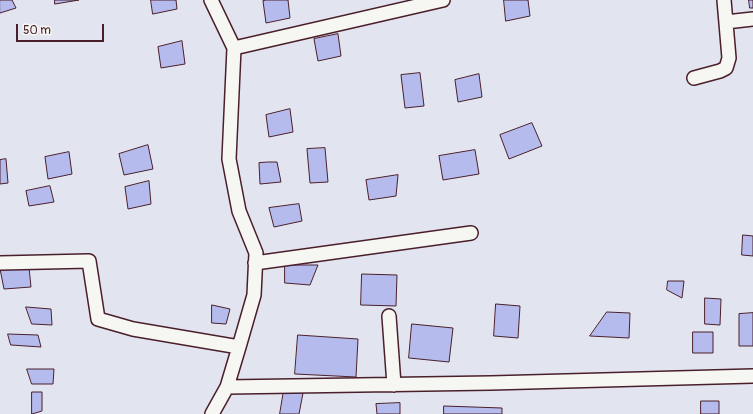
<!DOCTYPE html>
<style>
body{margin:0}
#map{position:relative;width:753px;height:414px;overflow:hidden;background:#e2e5f0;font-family:Pangolin,sans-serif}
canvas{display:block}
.scale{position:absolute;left:16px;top:24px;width:88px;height:18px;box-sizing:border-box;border:2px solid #4a1f2b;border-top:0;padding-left:5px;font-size:12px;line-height:14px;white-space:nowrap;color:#4a1f2b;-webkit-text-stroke:3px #f6f6f2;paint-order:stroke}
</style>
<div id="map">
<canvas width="753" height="414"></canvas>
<div class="scale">50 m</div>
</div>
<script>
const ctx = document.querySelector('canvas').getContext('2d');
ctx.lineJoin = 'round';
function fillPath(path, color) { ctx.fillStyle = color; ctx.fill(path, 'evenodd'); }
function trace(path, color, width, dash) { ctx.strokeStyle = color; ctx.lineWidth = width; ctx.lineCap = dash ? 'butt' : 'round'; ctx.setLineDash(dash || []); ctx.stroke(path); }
const building = new Path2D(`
 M0,0h12l4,8 -16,5z
 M55,0h24l-24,4z
 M151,0h25l1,9 -24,5z
 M267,0h21l2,18 -24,5 -3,-22z
 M504,0h24l2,16 -24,5z
 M749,0h4v8h-3z
 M338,34l3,22 -23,5 -4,-22z
 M182,41l3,23 -24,4 -3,-21z
 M420,73l4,33 -19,2 -4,-33z
 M479,74l3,23 -24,5 -3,-22z
 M290,109l3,23 -24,5 -3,-22z
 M532,123l10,23 -33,13 -9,-24z
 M148,145l5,24 -29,6 -5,-21z
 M325,148l3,34 -18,1 -3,-34z
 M475,150l4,24 -36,6 -4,-24z
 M69,152l3,22 -24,5 -3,-22z
 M6,159l2,24 -8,1v-24z
 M269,162h8l4,20 -21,2 -1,-21z
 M398,175l-2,21 -27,4 -3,-20z
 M149,181l2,23 -23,5 -3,-22z
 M50,186l4,16 -25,4 -3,-15z
 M299,204l3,17 -28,6 -5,-19z
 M743,235l10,1v20l-11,-1z
 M285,265h33l-8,20 -25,-2z
 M29,267l2,20 -27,2 -4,-20z
 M362,274l35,1 -1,31 -35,-1z
 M668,281h16l-2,17 -15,-8z
 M705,298l16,1 -1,26 -15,-1z
 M496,304l24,2 -2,32 -24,-2z
 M212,305l18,4 -4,15 -14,-1z
 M26,307l25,2 1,16 -20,-1z
 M607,312l23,1 -1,25 -39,-2z
 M753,313v33h-14v-32z
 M412,324l41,4 -4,34 -40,-4z
 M693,332h20v21h-20z
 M8,334l30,1 3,12 -30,-2z
 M298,335l60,4 -2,38 -61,-3z
 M27,369h27l-1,15h-21z
 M284,390l19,3 -4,21h-19z
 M32,392h10v19l-10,3z
 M701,401h18v13h-18z
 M400,403v11h-23l-1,-10z
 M444,406l58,2v6h-58z`);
const minor = new Path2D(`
 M211,0l23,48 -5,111 10,52 17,42 -2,42 -15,52 -12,40 -15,27
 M726,22l27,-3
 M234,48l209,-48
 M694,78l26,-7 6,-3 3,-10 -5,-58
 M0,263l89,-2 9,58 35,10 106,18
 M255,263l216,-30
 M389,316l5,69
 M227,387l264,-4 262,-7`);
fillPath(building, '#b5bced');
trace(building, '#4a1f2b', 1);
trace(minor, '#4a1f2b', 16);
trace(minor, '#f6f6f2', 13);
</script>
